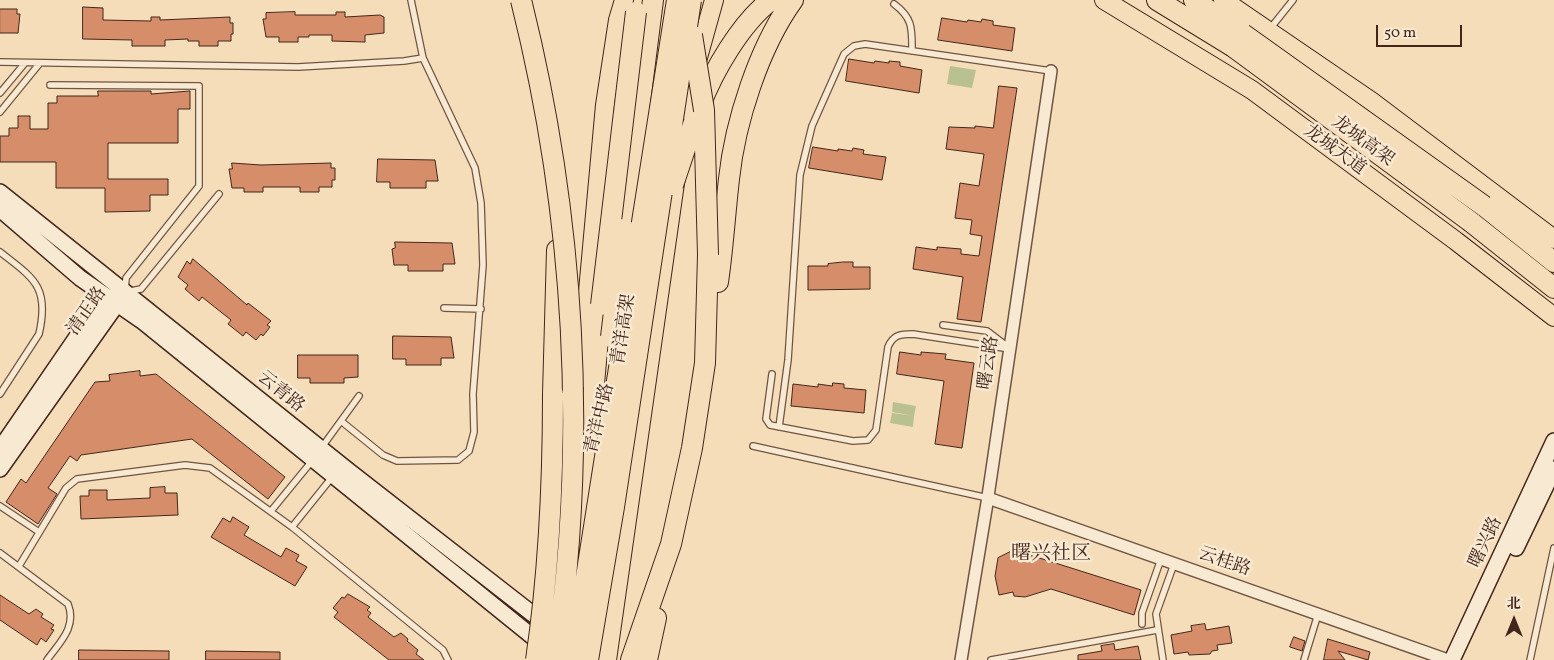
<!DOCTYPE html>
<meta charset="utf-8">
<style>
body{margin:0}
#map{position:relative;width:1554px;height:660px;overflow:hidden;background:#f5ddb9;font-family:Vollkorn,"Noto Serif SC",serif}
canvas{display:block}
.north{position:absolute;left:1489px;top:595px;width:50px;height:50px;-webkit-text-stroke:4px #f8e9d2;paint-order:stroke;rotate:0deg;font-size:14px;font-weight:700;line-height:20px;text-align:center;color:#43261b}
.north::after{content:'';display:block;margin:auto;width:18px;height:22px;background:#43261b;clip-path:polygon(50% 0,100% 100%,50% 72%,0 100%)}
.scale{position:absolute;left:1376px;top:25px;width:86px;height:22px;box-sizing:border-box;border:2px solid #43261b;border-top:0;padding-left:6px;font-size:15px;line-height:18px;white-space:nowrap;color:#43261b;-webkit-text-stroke:4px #f8e9d2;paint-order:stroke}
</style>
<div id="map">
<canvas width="1554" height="660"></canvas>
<div class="north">北</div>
<div class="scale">50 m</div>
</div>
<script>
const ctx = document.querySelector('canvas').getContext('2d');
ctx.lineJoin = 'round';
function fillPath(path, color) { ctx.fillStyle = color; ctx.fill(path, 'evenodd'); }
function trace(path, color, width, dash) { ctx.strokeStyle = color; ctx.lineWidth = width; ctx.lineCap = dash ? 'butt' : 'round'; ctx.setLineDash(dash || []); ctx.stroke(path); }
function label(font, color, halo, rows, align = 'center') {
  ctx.font = font + ' Vollkorn,"Noto Serif SC",serif'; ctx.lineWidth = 5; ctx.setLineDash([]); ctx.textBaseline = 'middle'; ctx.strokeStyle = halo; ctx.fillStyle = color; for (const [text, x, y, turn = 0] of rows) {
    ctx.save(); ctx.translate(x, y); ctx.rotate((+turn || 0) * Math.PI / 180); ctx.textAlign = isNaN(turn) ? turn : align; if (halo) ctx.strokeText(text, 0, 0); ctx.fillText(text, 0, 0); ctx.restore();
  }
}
const green = new Path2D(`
 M950,66l26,4 -4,18 -25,-4z
 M893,402l23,4 -2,10 -22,-4z
 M892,413l22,3 -1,11 -23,-4z`);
const building = new Path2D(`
 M83,7l20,1v12l48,1v-4h9v3l70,-3v6h3v11h-2v7h-13v5h-19v-5h-11v-2l-23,1v6h-33v-6l-49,-1z
 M0,9h17v5h3l-2,19h-18z
 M295,12v3h41v-3h9v5l35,-2 4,2v16l-19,2v7l-33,-1v-6h-23v2h-11v5h-19v-5h-13l-3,-18h3v-6z
 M942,18l25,4 1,-2 13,2 1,-3 11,2v4l22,3 -3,23 -74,-11z
 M849,59l25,4 1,-2 14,2v-2l11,1v4l22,4 -3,23 -73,-12z
 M999,86l18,2 -36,234 -24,-3 6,-42 -50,-8 3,-22 21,3v-3l24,2v5l18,2 3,-20 -12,-2 2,-14 -17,-2 5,-35 19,3 5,-32 -38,-5 3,-22 26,1v-2l18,2z
 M98,91h53v3l39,-3v18h-12v34h-70v36h60v16h-18v16l-45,1v-24h-49v-26h-56v-26h9v-8h9v-12h12v13h18v-26h9v-7h41z
 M813,147l25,4v-2l14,2 1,-3 11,2 -1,4 23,3 -4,23 -73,-12z
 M378,159l57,1 3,21h-12v7h-36v-6h-13z
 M232,163l29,2 70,-2v5h4v12h-3v7h-13v5h-19v-5h-37v5h-19v-4h-12l-3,-19h3z
 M395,242l57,1 3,21h-12v7h-35v-6h-14l-2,-16 3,-1z
 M193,259l54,46 1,-2 23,18 -4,4 3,2 -7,9 -2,-2 -5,6 -10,-8 -3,4 -15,-12 3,-4 -29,-23 -3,4 -14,-12 3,-4 -10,-8 9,-16 3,3z
 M843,262h10v5h17v22l-62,1v-24h20v-2z
 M393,336l58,1 3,21h-13v7h-35v-6h-13z
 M900,352l21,3v-3l25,2 -1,5 29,4 -12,85 -27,-4 9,-63 -47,-7z
 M298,355h60v22l-14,1v5h-34v-5h-12z
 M140,371v5l16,-2 129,103 -17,22 -76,-60 -111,16 -4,6 -7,-5 -22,32 9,6 -19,30 -32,-22 15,-23 5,4 69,-101 15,-1 -1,-6z
 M833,383l11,1v4l22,2 -2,23 -73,-7 2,-22 25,3v-3l14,2z
 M165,487v6h12l1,22 -97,4 -1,-23h9v-6h18v10l43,-2v-10z
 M233,517l16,10 -5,8 37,22 5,-9 13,7 -3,6 11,6 -12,19 -84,-49 12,-19 7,4z
 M1014,550l127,40 -7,25 -83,-26 -26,8 -11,-1 -1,-4 -14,3 -4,-19 3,-18z
 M348,594l22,13 -3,3 4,3 -3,4 26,20 7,-4 7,6 -1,2 11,9 -2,4 8,6h-35l-55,-43 4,-5 -5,-4 9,-11 2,1z
 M0,595l29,19 7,-5 7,5 -2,3 13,8 -3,4 3,1 -8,12 -5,-4 -4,7 -37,-25z
 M1205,624l1,6 23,-4 3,17 -15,2 1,5 -6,1 -2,3 -21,1 -1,-3 -14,2 -3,-19 21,-4 -1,-5z
 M1294,637l11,4 -3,10 -12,-4z
 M1328,639l42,13 -2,8 -30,-9 7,9h-21z
 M1114,644l1,6 23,-4 3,14h-63v-5l24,-4 -1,-5z
 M79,650l90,1v9h-90z
 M206,651l74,1v8h-74z`);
const lane = new Path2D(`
 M894,4c19,14 18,25 18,47
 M1269,30l24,-30
 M0,62l298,5 106,-6 19,-3
 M50,85l149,1v100l-73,92 -1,14 16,-3 78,-95
 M0,93l25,-30
 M0,112l40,-49
 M0,252c33,26 50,34 39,82l-39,60
 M444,308l37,1
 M943,325l44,6 21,16
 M772,374l-6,45 4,6 83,16 15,-1 8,-10 12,-83c5,-12 12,-13 25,-13l97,15
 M341,421l42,34 14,6 61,-1 11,-9 5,-19 -1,-38 10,-129 -2,-62 -6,-35 -52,-110 -12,-58
 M779,427l9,-67 12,-185 12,-49 32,-72 10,-8 11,-2 186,27
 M753,446l235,52
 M322,447l37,-51
 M0,506l39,26
 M271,511l41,-50
 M292,527l41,-51
 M0,553l68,51c9,23 -8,38 -21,56
 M19,566l47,-78 11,-9 108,-14 25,3 82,59 151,123 5,10
 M1142,624v-11l19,-54
 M991,660l166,-30
 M1163,660l-7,-46 18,-50
 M1304,660l14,-46
 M1530,660l24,-112`);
const street = new Path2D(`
 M988,498l460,162
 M961,660l26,-157 64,-432`);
const secondary = new Path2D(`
 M0,192l349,279 199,155
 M0,209l80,69 62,43 402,325
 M0,449l87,-127 27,-21
 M0,469l122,-172
 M1516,548l38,-79
 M1452,660l102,-219`);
const primary = new Path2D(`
 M1104,0l148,90 204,151 98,76
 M1223,0l148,101 183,138
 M697,61l17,-61
 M580,379l25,-274 13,-85 6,-20
 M576,561l12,-90
 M607,660l86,-603`);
const highway = new Path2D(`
 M1157,0l75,46
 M1194,0l49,34
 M700,106c13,-35 41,-83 71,-106
 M1484,206l70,56
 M1471,222l83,66
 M624,229l29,-229
 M718,282c5,-34 7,-68 11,-103 6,-57 30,-132 64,-179
 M553,394l4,-144
 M585,485l16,-180
 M631,660l40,-116 21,-96 13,-85 3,-108
 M647,660l9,-42`);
const highwayBridge = new Path2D(`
 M521,0c54,216 67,440 35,660
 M1243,34l241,172
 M692,35l12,75 4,145
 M1232,46l239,176
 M673,185l21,-63
 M601,305l35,-293
 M611,337l13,-108
 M536,660c13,-88 17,-177 17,-266
 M573,660l104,-660
 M588,660l26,-153 77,-507`);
const streetNames = [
 ["龙城高架",1362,142,36],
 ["龙城大道",1334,151,36],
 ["清正路",88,312,-55],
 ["青洋高架",625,330,-81],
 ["曙云路",990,363,-82],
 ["云青路",280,393,39],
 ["青洋中路",601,419,-76],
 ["曙兴路",1487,543,-65],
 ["云桂路",1224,563,19]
];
const quarterNames = [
 ["曙兴社区",1051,555]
];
fillPath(green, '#bac190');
fillPath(building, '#d68d69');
trace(building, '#43261b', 1);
trace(lane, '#705442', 8);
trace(street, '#705442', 14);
trace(secondary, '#43261b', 18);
trace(primary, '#43261b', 20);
trace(highway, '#43261b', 22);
trace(lane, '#f8e9d2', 5.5);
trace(street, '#f8e9d2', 11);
trace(secondary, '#f8e9d2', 15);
trace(primary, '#f5ddb9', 18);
trace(highway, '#f5ddb9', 20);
trace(highwayBridge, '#43261b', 22, []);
trace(highwayBridge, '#f5ddb9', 20);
label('18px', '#43261b', '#f8e9d2', streetNames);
label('20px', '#43261b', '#f8e9d2', quarterNames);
</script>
